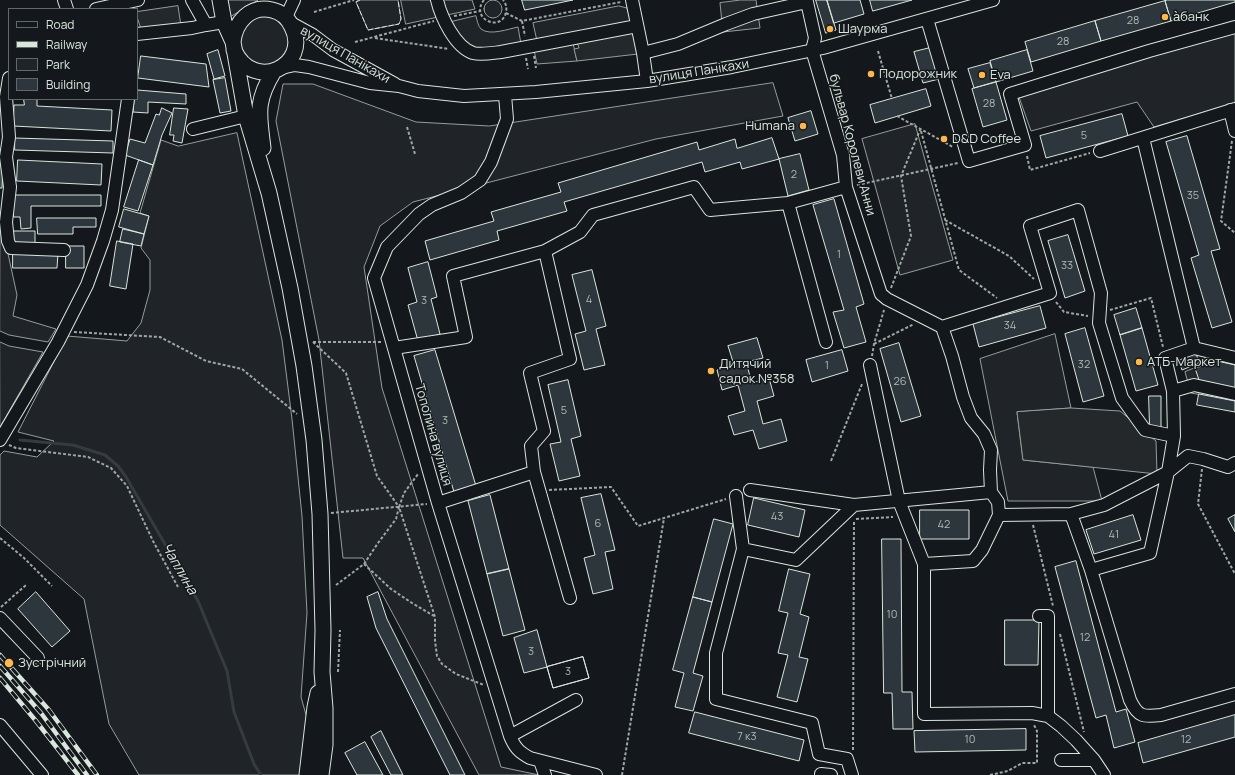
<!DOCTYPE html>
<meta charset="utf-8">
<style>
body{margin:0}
#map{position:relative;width:1235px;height:775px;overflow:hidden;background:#14181c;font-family:Manrope,sans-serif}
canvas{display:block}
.legend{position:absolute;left:8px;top:8px;width:130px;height:92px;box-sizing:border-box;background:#14181c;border:1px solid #626a69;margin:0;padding:5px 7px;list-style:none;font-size:12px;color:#d8e6dc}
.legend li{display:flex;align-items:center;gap:8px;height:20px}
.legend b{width:20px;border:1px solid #626a69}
</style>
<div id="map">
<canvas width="1235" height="775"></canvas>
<ul class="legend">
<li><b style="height:5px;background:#14181c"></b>Road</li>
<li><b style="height:5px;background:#d8e6dc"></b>Railway</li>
<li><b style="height:11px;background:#202428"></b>Park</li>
<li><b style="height:11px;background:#2c363c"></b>Building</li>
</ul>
</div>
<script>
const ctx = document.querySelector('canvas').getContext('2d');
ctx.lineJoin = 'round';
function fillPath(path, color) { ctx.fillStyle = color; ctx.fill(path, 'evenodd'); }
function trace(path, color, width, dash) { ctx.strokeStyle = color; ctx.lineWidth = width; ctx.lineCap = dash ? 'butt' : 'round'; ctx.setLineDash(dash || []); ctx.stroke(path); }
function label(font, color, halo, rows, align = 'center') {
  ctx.font = font + ' Manrope,sans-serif'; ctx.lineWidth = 3; ctx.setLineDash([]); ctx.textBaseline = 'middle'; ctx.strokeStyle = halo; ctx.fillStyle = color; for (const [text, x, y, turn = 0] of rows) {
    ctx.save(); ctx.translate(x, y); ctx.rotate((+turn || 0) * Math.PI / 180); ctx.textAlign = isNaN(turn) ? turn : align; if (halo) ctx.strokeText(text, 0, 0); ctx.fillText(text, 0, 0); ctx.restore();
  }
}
const green = new Path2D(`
 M484 9a9 9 0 1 1 18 0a9 9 0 1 1-18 0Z
 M227,0h31l-28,17z
 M360,0h38l3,19 -2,5 -31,6 -12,-28z
 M401,0h31l6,17 -32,7z
 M442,0h30l3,9 -28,6z
 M619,6l8,2 4,14 -94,19 -4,-18z
 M264,15c23,6 23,10 26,32l-12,16 -19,3 -16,-11 -4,-13 3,-13 9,-10z
 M476,16c1,4 2,10 5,13 9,7 27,0 37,-2l3,17c-16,3 -42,12 -55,-1 -6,-6 -11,-14 -15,-21z
 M1235,33v70l-81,24 -17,-25 -106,29 -12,-34 132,-42z
 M573,43l4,18 -40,3 -3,-14z
 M773,83l10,33 -127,23 -243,63 -33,24 -16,41 18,121 119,379 38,8h-60l-116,-217h-20l-24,-218 -43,-219 7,-37h30l103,38 73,4z
 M915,124l38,136 -53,15 -38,-136z
 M237,133l45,207 10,79 10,97 5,97 -6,84 22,78h-184l-30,-51 -25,-125 -84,-74v-70l4,-4 33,6 17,-16 -36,-9 49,-96 60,5 14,-18 9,-33v-30l-9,-12 8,-32 -9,-3 21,-73 17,6z
 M0,217l17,78 -4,21 43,13 -8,13 -39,-7 -9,-4z
 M1055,334l16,74 -54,4 6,48 70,7 9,34h-94l-28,-142z
 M0,342l9,4 34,6 -43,75z`);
const parking = new Path2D(`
 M741,0h15l4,28 -37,4 -3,-29z
 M178,6l3,20 -40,3 -4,-12v-5z
 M633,31l5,23 -61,7 -3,-12 5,-1 -2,-6z
 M1195,368l40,20v13l-44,-8 -6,-21z
 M1071,408l49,3 36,30 1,33 -134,-14 -6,-48z`);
const stream = new Path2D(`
 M20,440l53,5 32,10 13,11 8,11 72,124 29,70 7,41 20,52 7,11`);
const building = new Path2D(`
 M522,0h51l-48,10z
 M816,0h11l9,30 -10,3z
 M827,0h33l4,14 -30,9z
 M870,0h42l-39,11z
 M1168,0h67v2l-64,19 -6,-20z
 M1165,1l6,20 -70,20 -6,-20z
 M1095,21l6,20 -70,21 -6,-20z
 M930,48l9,31 -16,4 -9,-31z
 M218,50l7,26 -11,3 -7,-25z
 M1027,50l6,21 -37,11 -6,-21z
 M141,56l65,8 3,23 -71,-9z
 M990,63l6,19 -22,6 -6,-19z
 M225,78l6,33 -11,2 -7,-33z
 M996,82l11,38 -24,7 -11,-38z
 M926,89l5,17 -56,17 -5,-18z
 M137,90l49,4v10l-38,-2v11l-15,-1 1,-13h3z
 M24,99h13v7l75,4 -1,21 -98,-5 1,-21h10z
 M162,108l10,5 -10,22 -9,30 -28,-10 5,-16 15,4 11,-29 3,1z
 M174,108l14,1 -6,34 -9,-2 1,-6h-4z
 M811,111l7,23 -23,7 -7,-23z
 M1122,114l6,22 -82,22 -6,-22z
 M1187,136l33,113 -9,2 21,71 -20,6 -21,-70 8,-3 -33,-113z
 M15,138l98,3v12l-98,-3z
 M772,138l7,21 -37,10 -2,-7 -35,10 -3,-10 -138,40 3,9 -70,20 2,9 -69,20 -5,-19 69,-20 -3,-9 70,-20 -3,-9 139,-41 2,8 36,-11 2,9z
 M800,154l9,36 -21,6 -9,-37z
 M18,160l84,4 -1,21 -84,-4z
 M139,160l14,5 -15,46 -14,-4z
 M0,163h3l-1,25h-2z
 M13,195h88v11h-70v22l-10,1 -1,-12h-6z
 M834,199l30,105 -8,3 10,35 -22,6 -11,-36 11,-2 -31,-105z
 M124,209l25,7 -5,18 -25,-7z
 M37,218h59v9h-23v7h-35z
 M123,229l21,5 -3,12 -21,-4z
 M14,231h21v12h-21z
 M1068,235l17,56 -20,7 -17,-57z
 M117,241l16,3 -7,45 -16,-3z
 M66,246h18v22h-18z
 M13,253h45l-1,15h-44z
 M428,262l9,35 -6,2 9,35 -22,7 -10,-36 9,-3 -9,-34z
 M592,270l14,56 -10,3 9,36 -21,5 -9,-36 11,-3 -14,-56z
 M1040,306l6,22 -67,19 -6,-23z
 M1136,308l6,20 -22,7 -6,-20z
 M1085,328l19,68 -21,6 -18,-68z
 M1142,328l16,57 -22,6 -16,-56z
 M757,338l6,20 -17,4 6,21 17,-5 5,18 -17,5 6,23 18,-5 6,22 -28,8 -6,-19 -19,5 -6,-19 17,-5 -7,-26 -16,5 -5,-20 17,-5 -6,-19z
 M899,343l22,73 -20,6 -21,-73z
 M435,350l41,136 -22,6 -40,-136z
 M842,350l6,21 -36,11 -6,-22z
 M1196,353l3,10 -17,7 -5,-15z
 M1204,358l31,7v23l-36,-8 -4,-12 7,-2z
 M568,380l13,56 -10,3 9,37 -21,5 -9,-37 11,-2 -13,-57z
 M1199,394l36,7v11l-38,-7z
 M1149,396h12v32h-11z
 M601,494l14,56 -10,2 8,37 -20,5 -9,-36 11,-3 -14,-57z
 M490,495l19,74 -22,5 -19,-73z
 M754,498l51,12 -6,27 -51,-12z
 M920,510h49v29h-49z
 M1133,515l8,25 -47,14 -8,-24z
 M1235,515v17l-7,-13z
 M714,519l19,5 -21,78 -19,-5z
 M882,539h19l1,153h10l1,37h-20l-1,-36h-8z
 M1076,561l40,151 10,-3 9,33 -21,6 -8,-33 -10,3 -41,-151z
 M509,569l16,61 -22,6 -16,-62z
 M789,569l21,5 -10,40 9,3 -10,40 9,2 -11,43 -20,-5 11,-42 -10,-2 10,-40 -9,-2z
 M36,592l34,39 -18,16 -34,-38z
 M378,592l9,27 78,156h-15l-74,-147 -9,-31z
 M693,597l19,5 -19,71 10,3 -10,35 -18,-4 9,-34 -11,-3z
 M1005,620h34l-1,45h-33z
 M537,630l10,37 -23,6 -10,-35z
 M583,657l6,21 -36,10 -6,-21z
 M583,657l6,21 -36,10 -6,-21z
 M695,712l109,28 -5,21 -110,-28z
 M1235,715v22l-92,26 -5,-20z
 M1026,729v21l-111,2 -1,-21z
 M381,731l22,44h-12l-20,-38z
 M365,742l18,33h-26l-12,-22z`);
const path = new Path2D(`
 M484,0c-15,19 18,33 22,12 1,-5 0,-8 -3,-12
 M314,12l40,-12
 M506,13l16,8 99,-19
 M454,16l26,-5
 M522,21l3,15
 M375,38l74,11
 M355,42l79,-21
 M878,51l14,48
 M534,56l2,12
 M526,58l2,11
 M897,116l56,31
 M407,127l8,27
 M921,131l38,139 38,28
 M1232,141l-11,80 14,12
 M1027,156l3,14 60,-17
 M857,185l101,-22
 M945,220l64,36 25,23
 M891,288l20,-52 -10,-60 19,-46
 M1056,302l8,10 24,4
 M1110,310l41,-12 12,49
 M74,332l86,5 46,24 36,8 55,45
 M313,342l33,31 31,103 22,31
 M313,342h68
 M874,344l40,-20
 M872,356l2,-12 10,-34
 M9,445l7,3 72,9 23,11 16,18 26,55 25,46
 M831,461l31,-77
 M1202,469l-4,35 37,70
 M549,490l62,-3 27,39 88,-27
 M399,507l5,-14 14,-19
 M331,513l96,-9
 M856,519l37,-2
 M1033,525l20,81
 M0,538l24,20 28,28
 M364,564l27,25 21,14 22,13
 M336,585l28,-21 14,-21 18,-24 3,-12 36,110v24l2,15 5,8 14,10 28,11
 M1,607l25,-22
 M1060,634l24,98
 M338,672l2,-42
 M853,750l1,-230
 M622,775l42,-257
 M990,775l18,-4 14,-8h15v-32l-3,-6`);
const minor = new Path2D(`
 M64,0l3,9
 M192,0l14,25
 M437,0c4,17 18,47 36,53 8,2 19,0 28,-1l136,-26
 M632,0l11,53 4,28
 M96,9l42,-9
 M286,17l8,-17
 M927,19l42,142 56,-16 -15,-51 139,-43 86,-24
 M291,23l22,12 20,15 22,12 40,22
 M137,34l55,-6 14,-3 18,-3
 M643,53l35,-9 48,-20 27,-10 54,-12 8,36 -3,12 31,105 3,32 35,107 6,5 55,28 10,29 11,41 8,21 13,16 7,16 -1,20 1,22
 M281,68l14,-3 14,2 61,16 29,3 19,5 46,5 72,-4 111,-11 85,-14 91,-19 170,-48
 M9,78l-3,19 3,40 -3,20 4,30 -4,35 2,19 3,7 53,2
 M505,95l2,24 -16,43 -11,18 -19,13 -29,12 -13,9 -32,33 -13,31 64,225 72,233c5,12 9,16 20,22l66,17
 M1230,110l5,21
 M193,129l53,-13
 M1143,138l51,210 41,10
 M1100,151l135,-42
 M788,203l38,139
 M545,251l35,-19 13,-17 101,-28 16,23 78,-7 58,-16
 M942,327l108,-34 -20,-67 48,-16 23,83 -2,30 23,75 23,32 29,6
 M394,348l72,-11 -13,-61 92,-25 25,108 -40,14 14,58 -13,15 3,26
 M1194,348l-29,10 8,33 1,45 -6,36 -18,81 -59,17 39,130c8,17 13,17 31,15l74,-21
 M870,365l29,136 25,63
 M1173,391l21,-6 41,9
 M0,440l58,-98 29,-57 16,-44 9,-31 16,-111
 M750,490l104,15
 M991,492l7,10 1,13 72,-1 33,-9 64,-33 20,-16 15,3 25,8 7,-4
 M736,496l7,53
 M438,503l96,-31 36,126
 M1071,514l20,56
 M999,515l-17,35 -9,11 -49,3v150l108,-1 16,3 13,10 15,14 18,20 10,15
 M1039,616h9v100
 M0,618l38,40
 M0,725l42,50
 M510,736l66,-36
 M1061,760h33
 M540,761l5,14
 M821,774l10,1
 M852,775l-5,-16 -28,-5 -7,-31 -96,-24v-46l27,-104 53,11 58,-55 137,-13`);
const major = new Path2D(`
 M220,0l4,22 9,20
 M234,50c20,44 77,15 58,-23 -4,-9 -11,-15 -20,-17 -22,-5 -37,12 -39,32l13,74 23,77 21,95 14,78 10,74 6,74 3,116 -1,42 3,36v37l-4,30
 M263,148c-4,-34 -8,-46 11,-77
 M307,775l8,-68 3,-14`);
const rail = new Path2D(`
 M0,655l49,55 48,65
 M0,666l41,47 46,62
 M0,678l36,43 42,54`);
const fence = new Path2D(`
 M360,0l-4,2 12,28 31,-6 2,-5 -3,-19`);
const markers = [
 [1165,17,4,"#ffb74d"],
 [830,29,4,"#ffb74d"],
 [871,74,4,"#ffb74d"],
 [982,75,4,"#ffb74d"],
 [803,126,4,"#ffb74d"],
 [944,139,4,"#ffb74d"],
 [1139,362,4,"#ffb74d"],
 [711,371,4,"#ffb74d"],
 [9,663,5,"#ffb74d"]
];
const numberNames = [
 ["28",1133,21],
 ["28",1063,42],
 ["28",989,104],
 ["5",1084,136],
 ["2",794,175],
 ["35",1193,196],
 ["1",839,255],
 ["33",1067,266],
 ["4",589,300],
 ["3",424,301],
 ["34",1010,326],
 ["32",1084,365],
 ["1",827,366],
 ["26",900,382],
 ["5",564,411],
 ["3",445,421],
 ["43",777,517],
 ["6",598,524],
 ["42",944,525],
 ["41",1114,535],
 ["10",892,615],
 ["12",1085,638],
 ["3",531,652],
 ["3",568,672],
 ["7 к3",747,737],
 ["10",970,740],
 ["12",1186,740]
];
const poiNames = [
 ["а̀банк",1173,17],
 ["Шаурма",838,29],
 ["Подорожник",879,74],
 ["Eva",990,75],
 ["Humana",795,126,"right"],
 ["D&D Coffee",952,139],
 ["АТБ-Маркет",1147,362],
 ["Дитячий",719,364],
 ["садок №358",719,379],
 ["Зустрічний",18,663]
];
const streetNames = [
 ["вулиця Панікахи",345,55,30],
 ["вулиця Панікахи",699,72,-9],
 ["бульвар Королеви Анни",852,145,75],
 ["Тополина вулиця",433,435,74]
];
const waterNames = [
 ["Чаплина",179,569,60]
];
fillPath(green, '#202428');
trace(green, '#939e99', 1);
fillPath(parking, '#24282b');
trace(parking, '#939e99', 1);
trace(stream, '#363b3e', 3);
fillPath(building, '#2c363c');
trace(building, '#d8e6dc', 1);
trace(minor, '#d8e6dc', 14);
trace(major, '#d8e6dc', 17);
trace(path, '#9da8a2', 2, [3, 2]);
trace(minor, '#14181c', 12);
trace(major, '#14181c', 15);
trace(rail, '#d8e6dc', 4.5);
trace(rail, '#14181c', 3, [9]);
trace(fence, '#d8e6dc', 1, [5, 2]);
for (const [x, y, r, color] of markers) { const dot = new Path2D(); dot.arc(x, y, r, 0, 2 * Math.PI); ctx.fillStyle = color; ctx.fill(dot); trace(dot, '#14181c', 1.5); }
label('11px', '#adbab4', null, numberNames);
label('13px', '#d8e6dc', '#14181c', poiNames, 'left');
label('13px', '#d8e6dc', '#14181c', streetNames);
label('italic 14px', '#d8e6dc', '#14181c', waterNames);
</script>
